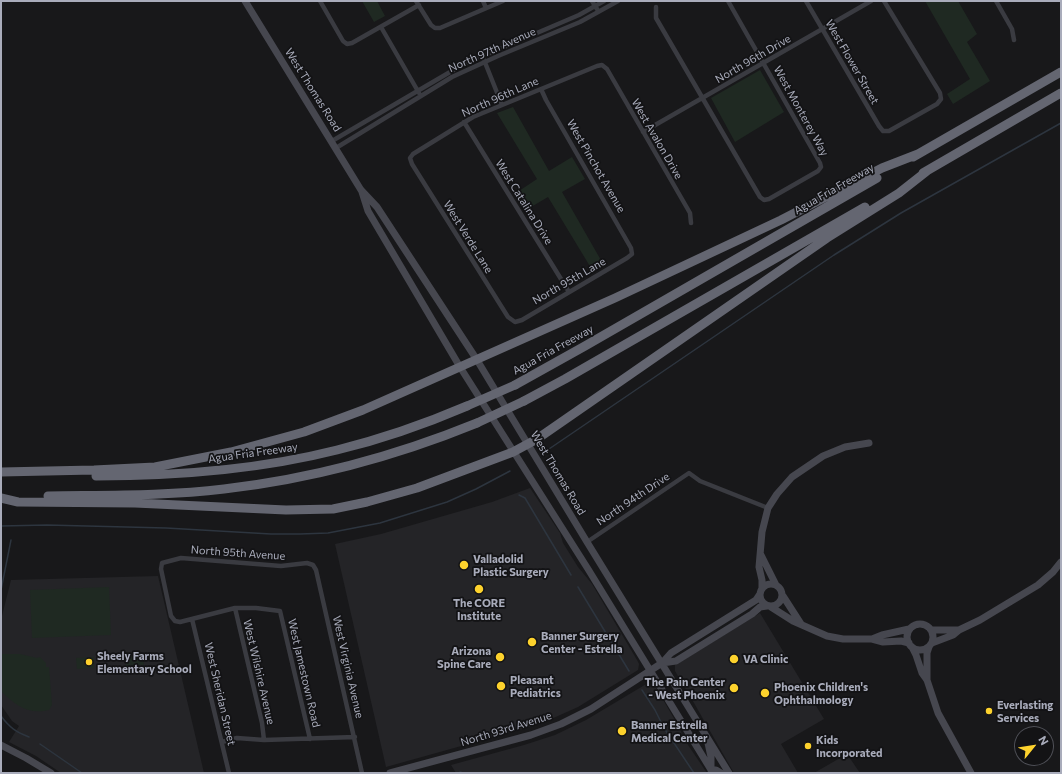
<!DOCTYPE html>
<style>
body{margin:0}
#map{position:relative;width:1062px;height:774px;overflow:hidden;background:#18181a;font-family:Commissioner,sans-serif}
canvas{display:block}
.frame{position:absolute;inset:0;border:2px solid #a9acbb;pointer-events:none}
.north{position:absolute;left:1014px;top:726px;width:40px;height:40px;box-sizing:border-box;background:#131315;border:1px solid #4f5057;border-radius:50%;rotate:60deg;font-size:11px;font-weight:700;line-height:16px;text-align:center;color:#a9acbb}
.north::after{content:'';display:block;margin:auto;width:14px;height:18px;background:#fdd22d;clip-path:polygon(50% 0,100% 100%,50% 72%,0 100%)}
</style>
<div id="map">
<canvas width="1062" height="774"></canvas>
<div class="frame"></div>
<div class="north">N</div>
</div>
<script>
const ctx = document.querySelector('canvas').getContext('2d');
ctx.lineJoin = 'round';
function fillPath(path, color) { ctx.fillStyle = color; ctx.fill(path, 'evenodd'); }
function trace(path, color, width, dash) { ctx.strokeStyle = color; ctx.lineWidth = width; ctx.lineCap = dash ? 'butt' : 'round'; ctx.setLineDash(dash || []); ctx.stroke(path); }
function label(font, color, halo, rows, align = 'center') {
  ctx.font = font + ' Commissioner,sans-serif'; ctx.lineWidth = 3.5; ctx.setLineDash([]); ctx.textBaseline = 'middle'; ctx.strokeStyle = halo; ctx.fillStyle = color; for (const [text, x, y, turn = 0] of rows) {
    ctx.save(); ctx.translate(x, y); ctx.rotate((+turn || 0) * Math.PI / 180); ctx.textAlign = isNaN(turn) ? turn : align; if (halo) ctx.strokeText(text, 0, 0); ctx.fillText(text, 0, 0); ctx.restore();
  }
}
const built = new Path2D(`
 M530,488l30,45 3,10 15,24 14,17 45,76 2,4 -1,6 -60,37 -38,17 -154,43 -51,-223 46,-10 111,-32z
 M158,576l46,197h-143l-25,-17 -27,-14 10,-16 -7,-5 -11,-16v-85l10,-40z
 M760,613l64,106 -43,25 17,29h-64l-40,-70 -19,-32v-6z
 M648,683l4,1 3,2 21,36 12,23 19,28h-251l-5,-8 73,-20 31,-10 31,-15z
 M847,754l13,19h-46z`);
const green = new Path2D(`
 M362,1h15l8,15 -11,6z
 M925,1h33l19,33 -10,8 23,39 -37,23 -6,-10 23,-15z
 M760,70l24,42 -49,30 -24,-44z
 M513,107l36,64 23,-14 13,22 -23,13 40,70 -11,6 -43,-71 -22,13 -10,-17 21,-14 -40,-66z
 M109,587l2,48 -79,3 -2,-48z
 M1,654h19l17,4 3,-1 6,6v4h3l3,38 -3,5c-21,5 -34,-5 -48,-19z
 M143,655l1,10 -18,1 -1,-10z
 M94,657v11l-17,1 -1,-11z`);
const stream = new Path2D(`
 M549,449l285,-194 67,-42 160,-90
 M519,495l6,3 46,77
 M1,526l46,-1 119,3 105,6h29l28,-1 52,-10 67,-21 29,-13 34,-18
 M578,587l51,84
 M1,590l10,-50
 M642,690l13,20 9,18 30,45
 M1,716c9,12 15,16 28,21
 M40,744l42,29
 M458,773l3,-1`);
const street = new Path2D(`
 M320,1l23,40 4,3 5,-1 67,-38
 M416,1l15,24 4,3h5l63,-27
 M483,1l3,7
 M592,1l5,8
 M806,1l73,125 4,5h6l48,-27 4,-5 -1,-6 -56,-92
 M996,1l16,28 2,11
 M656,7v11l104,179 4,3 5,-1 49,-28 3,-4 -1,-4 -92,-162
 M381,27l38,66
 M484,60l18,45
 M541,89l5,11 85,148 1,6 -5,4 -105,62 -7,2 -7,-5 -96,-153 -2,-6 3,-4 60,-37 124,-51 5,-1 5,4 83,144 1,10
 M464,122l105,170
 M643,132l228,-131
 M332,141l130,-76 117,-50 25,-14
 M336,148l116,-71 46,-21 82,-34 38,-21
 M587,542l102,-69 11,8 68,27
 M235,608l27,115 2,17
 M192,619l37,154
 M310,739l-30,-128 -24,-3h-21l-55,14 -5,-1 -4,-5 -10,-47 1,-6 19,-5 100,8 26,-3 6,2 3,5 46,203
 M222,742l15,-4 27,2 91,-3`);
const secondary = new Path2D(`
 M245,1l116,189 16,17 100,153 110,182 142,231
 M362,192l6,19 92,156 128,202 125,204
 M761,555l15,30
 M760 595a11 11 0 1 1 22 0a11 11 0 1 1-22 0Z
 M762,588v-8l-3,-13 3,-35 6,-24 9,-14 15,-17 31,-21 22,-9 24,-4
 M783,596l18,28
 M771,607l22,14 34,15 16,3h29l11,3 18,-1 8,2
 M907 637a13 13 0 1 1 26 0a13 13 0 1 1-26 0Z
 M931,630h28
 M872,639l10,-4 27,-6
 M932,643l21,-8 6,-5 21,-10 58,-35 15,-13 8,-10
 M912,647l4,8 6,18 5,7 11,33 33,60
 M662,663l14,-2 76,-47 8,-7 7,-1
 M927,680v-27l2,-6
 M708,743l3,14v13
 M1,745l25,13 25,15
 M711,770h5l5,3
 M390,773l141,-38 30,-11 30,-15 71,-46 9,-10 85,-53 4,-6`);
const highway = new Path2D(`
 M913,157l148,-85
 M923,173l138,-80
 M515,385l70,-39 292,-168
 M524,401l41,-22 300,-172
 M1,472l93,-2 61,-3 76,-15 73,-20 59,-22 252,-112 166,-78 101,-52 36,-14
 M96,476c81,0 162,-6 241,-26 45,-11 88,-26 130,-44
 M48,496c59,-1 118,0 176,-7 87,-10 172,-33 253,-66
 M1,498l17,4 117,1 151,7 47,-1 34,-7 50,-14 96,-36 24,-13 290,-201 72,-45 28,-22`);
const highwayBridge = new Path2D(`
 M467,406l48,-21
 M477,423l47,-22`);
const markers = [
 [464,565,5,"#fdd22d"],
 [479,589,5,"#fdd22d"],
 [532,642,5,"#fdd22d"],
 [500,657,5,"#fdd22d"],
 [734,659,5,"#fdd22d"],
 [89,662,4,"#fdd22d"],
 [501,686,5,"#fdd22d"],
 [734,688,5,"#fdd22d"],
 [765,693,5,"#fdd22d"],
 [989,711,4,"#fdd22d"],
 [622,731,5,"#fdd22d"],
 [808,746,4,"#fdd22d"]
];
const streetNames = [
 ["North 97th Avenue",492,50,-24],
 ["North 96th Drive",753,59,-30],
 ["West Flower Street",852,62,60],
 ["West Thomas Road",313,90,58],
 ["North 96th Lane",500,97,-24],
 ["West Monterey Way",801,111,61],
 ["West Avalon Drive",657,139,60],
 ["West Pinchot Avenue",596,166,60],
 ["Agua Fria Freeway",834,189,-30],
 ["West Catalina Drive",524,202,58],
 ["West Verde Lane",468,237,58],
 ["North 95th Lane",569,281,-30],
 ["Agua Fria Freeway",553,350,-29],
 ["Agua Fria Freeway",253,453,-8],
 ["West Thomas Road",558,473,59],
 ["North 94th Drive",633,499,-34],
 ["North 95th Avenue",238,553,4],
 ["West Virginia Avenue",348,667,77],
 ["West Wilshire Avenue",259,672,77],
 ["West Jamestown Road",304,673,77],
 ["West Sheridan Street",220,694,77],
 ["North 93rd Avenue",506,729,-17]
];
const poiNames = [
 ["Valladolid",473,559],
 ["Plastic Surgery",473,572],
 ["The CORE",479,603,"center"],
 ["Institute",479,616,"center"],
 ["Banner Surgery",541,636],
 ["Center - Estrella",541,649],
 ["Arizona",491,651,"right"],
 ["Spine Care",491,664,"right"],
 ["Sheely Farms",97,656],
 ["Elementary School",97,669],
 ["VA Clinic",743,659],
 ["Pleasant",510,680],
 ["Pediatrics",510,693],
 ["The Pain Center",725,682,"right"],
 ["- West Phoenix",725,695,"right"],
 ["Phoenix Children's",774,687],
 ["Ophthalmology",774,700],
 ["Everlasting",997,705],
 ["Services",997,718],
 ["Banner Estrella",631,725],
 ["Medical Center",631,738],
 ["Kids",816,740],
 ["Incorporated",816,753]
];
fillPath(built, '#242427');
fillPath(green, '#1f2922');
trace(stream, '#2d353f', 1.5);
trace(street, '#3a3b41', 4.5);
trace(secondary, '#46474f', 7);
trace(highway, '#646671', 9);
trace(highwayBridge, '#646671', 9);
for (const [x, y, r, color] of markers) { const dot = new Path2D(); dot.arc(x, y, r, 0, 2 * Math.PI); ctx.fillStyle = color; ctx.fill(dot); trace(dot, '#131315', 1.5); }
label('11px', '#a9acbb', '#131315', streetNames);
label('bold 11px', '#a9acbb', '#131315', poiNames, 'left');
</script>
